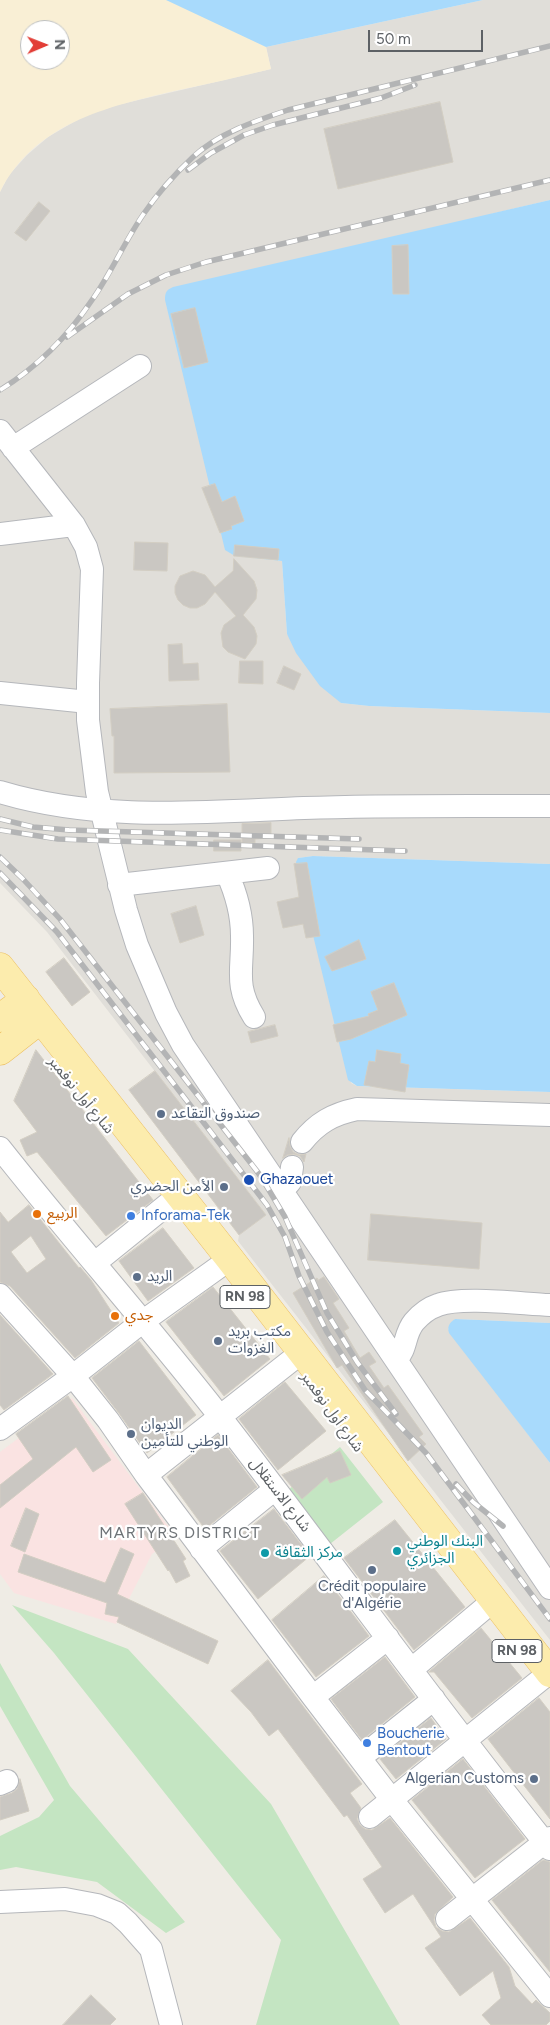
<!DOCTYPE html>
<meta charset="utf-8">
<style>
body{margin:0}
#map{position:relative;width:550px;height:2025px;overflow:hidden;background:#efece5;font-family:Figtree,sans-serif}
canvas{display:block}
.north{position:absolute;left:20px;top:20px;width:50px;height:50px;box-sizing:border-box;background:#fff;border:1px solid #bec0c1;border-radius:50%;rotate:89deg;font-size:14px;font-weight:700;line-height:20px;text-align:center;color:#5d6165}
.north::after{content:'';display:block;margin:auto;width:18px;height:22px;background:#e23e37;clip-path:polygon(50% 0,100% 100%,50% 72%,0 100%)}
.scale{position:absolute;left:368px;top:30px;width:115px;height:22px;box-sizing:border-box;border:2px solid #5d6165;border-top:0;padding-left:6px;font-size:15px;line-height:18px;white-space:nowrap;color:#5d6165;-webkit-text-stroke:4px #fff;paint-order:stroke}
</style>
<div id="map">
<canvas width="550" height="2025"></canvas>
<div class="north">N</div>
<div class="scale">50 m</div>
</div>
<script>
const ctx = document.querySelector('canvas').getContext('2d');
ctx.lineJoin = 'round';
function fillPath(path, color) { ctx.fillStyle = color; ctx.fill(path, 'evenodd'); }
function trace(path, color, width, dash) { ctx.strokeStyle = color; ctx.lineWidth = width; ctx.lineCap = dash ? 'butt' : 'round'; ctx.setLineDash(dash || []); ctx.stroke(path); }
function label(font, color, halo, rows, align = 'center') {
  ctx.font = font + ' Figtree,"Noto Sans Arabic",sans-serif'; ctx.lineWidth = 4.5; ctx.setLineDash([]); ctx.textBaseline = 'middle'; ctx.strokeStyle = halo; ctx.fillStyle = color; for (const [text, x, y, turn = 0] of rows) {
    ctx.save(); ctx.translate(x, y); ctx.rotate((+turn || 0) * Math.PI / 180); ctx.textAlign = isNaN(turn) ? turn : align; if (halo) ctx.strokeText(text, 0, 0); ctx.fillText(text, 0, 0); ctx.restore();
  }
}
const industrial = new Path2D(`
 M483,0h67v200l-59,14 -256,342 47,5 5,73 54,69 28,3 181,7v151l-237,-8 -15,2 53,225 6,3 193,6v231l-95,-4 -7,10 102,134v177l-312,-399 1,-6 27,-20 -219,-283 -47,-49v-691l9,-17 18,-20 21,-18 36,-21 33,-11 154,-36 -5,-22z`);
const medical = new Path2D(`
 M72,1398l104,139 -24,17 -36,70 -102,-31 -14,-19v-122z`);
const green = new Path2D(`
 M340,1447l43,55 -53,42 -42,-54z
 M12,1605l116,44 143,155 129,221h-144l25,-85 -227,-287z
 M0,1663l70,123 115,136 -19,11 -69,-51 -81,-15 -16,3v-34l39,-19 15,-17 -54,-94z`);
const sand = new Path2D(`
 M0,0h170l96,47 5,22c-32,8 -64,15 -97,22 -68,16 -140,33 -174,101zM30,30h30v30h-30z`);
const water = new Path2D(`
 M166,0h317l-217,47z
 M550,200v513l-181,-7 -28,-3 -21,-17 -24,-33 -9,-19 -5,-73 -47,-5 -10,-6 -60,-250c0,-7 1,-10 8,-13z
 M313,856l237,8v228l-193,-6 -9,-6 -51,-211 -1,-7 2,-4z
 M455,1319l95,4v140l-101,-130c-2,-6 0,-10 6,-14z`);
const building = new Path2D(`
 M440,102l13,60 -115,27 -14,-60z
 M39,202l11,9 -24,30 -11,-8z
 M408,245l1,49h-16l-1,-48z
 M195,308l13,54 -24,6 -13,-54z
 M215,484l7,18 13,-6 9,25 -13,5 1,3 -12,4 -18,-45z
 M135,542l33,1 -1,28 -33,-1z
 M235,545l44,4 -1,11 -44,-4z
 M234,559l20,22 3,9 -1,9 -13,16 11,12 3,9 -1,8 -11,15 -17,-7 -5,-5 -2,-14 3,-8 12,-9 -21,-24 -10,12 -8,4h-7l-7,-3 -5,-5 -3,-7v-7l5,-10 13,-5 12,4 10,12 18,-16z
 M182,644l1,20 15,-1 1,17 -30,1 -1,-36z
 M240,661h23v23l-24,-1z
 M284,666l17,8 -7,16 -17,-7z
 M227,704l3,68 -116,1v-37h-2l-2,-27z
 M271,823v15l-16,1v4h-13v-19z
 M214,840h27v11h-27z
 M307,863l13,73 -14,2 -3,-14 -20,4 -6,-26 22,-5 -5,-33z
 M196,906l8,29 -24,8 -9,-29z
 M359,940l7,19 -34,12 -7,-14z
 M64,958l26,34 -18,14 -26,-34z
 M394,983l13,32 -56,24 -14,3 -4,-17 36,-9 -1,-2 10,-4 -7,-18z
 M275,1025l3,11 -27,7 -3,-11z
 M36,1050l117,150 -47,36 -69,-84 -10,4 -7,-16 17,-8 -23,-31z
 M377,1050l24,4 -1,9 9,2 -4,27 -41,-7 5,-24 6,1z
 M155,1071l111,144 -27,20 -110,-145z
 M289,1138l1,8 3,6 6,3 7,-1 -2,8 -4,-6 -6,-2 -7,1 -4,3z
 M29,1205l50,63 1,-1 11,13 28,43 -44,35 -65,-72 -10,-4v-70l8,10zM31,1236l15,23 -19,14 -16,-21z
 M371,1214l111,9 -3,46 -111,-9z
 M163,1228l31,40 -46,33 -29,-40z
 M324,1277l15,22 -6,4 16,25 -5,3 16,27 9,-6 7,10 -7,4 15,22 4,-3 35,49 -4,3 7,7 -18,17 -66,-96 -5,3 -44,-75 24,-15 1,2z
 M213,1287l57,72 -46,37 -58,-74z
 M0,1315l53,59 -49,36 -4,-5z
 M139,1341l57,74 -49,38 -29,-41 -26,-34z
 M285,1382l41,49 -48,39 -39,-51z
 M68,1396l43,64 -18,12 -17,-25 -76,61v-23l33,-26 -17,-25z
 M218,1435l39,52 -52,42 -38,-52z
 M340,1451l11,24 -21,8 -3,-6 -25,22 -20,-24z
 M143,1493l43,66 -3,2 7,15 -14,7 -7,-13 -1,1 -43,-67z
 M26,1508l13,6 -14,38 -14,-6z
 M274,1509l36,47 -52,43 -38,-48z
 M395,1520l70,87 -51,43 -70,-92z
 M121,1548l13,6 -17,40 101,47 -10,23 -91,-42 2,-5 -14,-3 2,-11 -89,-31 6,-18 81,29z
 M324,1576l45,60 -53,41 -44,-57z
 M481,1628l41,50 -50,40 -38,-46h-5z
 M385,1657l30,40 -53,43 -31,-41z
 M268,1660l94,124 -12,9 11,15 -4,11 3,6 5,4 7,1 18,-12 63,79 -18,17 -1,6 2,7 6,4 7,1 21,-14 39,49 6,19 17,18 4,-4 14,13v8l-4,4h-55l-9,-10 19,-17 -8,-27 -33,25 -35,-48 16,-11 -28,-43 -28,19 -22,-34 19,-12 -35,-52 -3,2 -66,-88 -9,7 -18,-24 -20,-21z
 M539,1698l11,14v107l-62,-80z
 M431,1718l15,21 -50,40 -16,-20z
 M463,1759l62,80 -50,39 -63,-78z
 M20,1779l9,32 -29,9v-23l12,-4 5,-4z
 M543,1860l7,2v110l-58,-72z
 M91,1995l25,24 -6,6h-47z`);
const minor = new Path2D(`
 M0,431l74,94 12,22 6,22 -4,114v37l9,72 29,118 11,35 29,68 17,32 367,543
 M13,448l127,-82
 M0,534l74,-9
 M0,693l88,9
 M0,792c100,30 202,20 304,16 82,-3 164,-2 246,-2
 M227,873c9,20 15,40 15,63 1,34 -8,49 12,81
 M119,885l149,-17
 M302,1142c15,-19 31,-28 55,-33l193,6
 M0,1148c72,91 150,179 221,270 111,143 215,290 329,431
 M282,1191l8,-9 2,-15
 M95,1263l73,-59
 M0,1295l73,81 35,44 38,55 167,222 79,103 158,196
 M396,1360c11,-11 8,-26 18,-38 6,-7 15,-14 24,-17 24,-9 84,-1 112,0
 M0,1429l73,-53 69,-54 88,-63
 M146,1475l156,-123
 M201,1549l74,-60
 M412,1669l81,-68
 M313,1697l75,-59
 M360,1758l74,-59
 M0,1784l7,-3
 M370,1817l179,-144
 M0,1902l65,-3 32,6 20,8 11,10 23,26 20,76
 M447,1919l103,-81`);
const major = new Path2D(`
 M0,967l230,292 320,414
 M0,1018l26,-19
 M0,1051l41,-32`);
const rail = new Path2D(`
 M188,170l23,-17 33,-18 29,-10 108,-27 34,-13
 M67,337l61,-43 38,-19 40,-13 344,-82
 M0,390c36,-22 68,-54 92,-90 20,-28 33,-60 53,-88 13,-19 31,-39 48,-55 26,-24 62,-36 95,-47l262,-64
 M0,819l33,8 36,3 290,9
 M0,830l58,9 347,12
 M0,857l22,21 38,41 200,256 25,42 42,96 30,49 39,52
 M0,873l57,59 210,273 18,32 14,39 28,56 38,58 61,63 124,166
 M456,1484l17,18 30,24`);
const markers = [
 [161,1114,5,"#5c6f8a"],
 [249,1180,6,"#1a4fb4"],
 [224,1187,5,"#5c6f8a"],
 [37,1214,5,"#e8710a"],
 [131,1216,5,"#3f7fe0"],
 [137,1277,5,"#5c6f8a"],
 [115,1316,5,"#e8710a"],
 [218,1341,5,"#5c6f8a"],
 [131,1434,5,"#5c6f8a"],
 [397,1551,5,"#0f9aa8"],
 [265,1553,5,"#0f9aa8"],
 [372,1570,5,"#5c6f8a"],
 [367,1743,5,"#3f7fe0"],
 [534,1779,5,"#5c6f8a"]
];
const shields = [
 [245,1297,50],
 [517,1651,50]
];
const shieldNames = [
 ["RN 98",245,1297],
 ["RN 98",517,1651]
];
const streetNames = [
 ["شارع أول نوفمبر",81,1095,51],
 ["شارع أول نوفمبر",332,1412,54],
 ["شارع الاستقلال",280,1495,52]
];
const serviceNames = [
 ["صندوق التقاعد",171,1114],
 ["الأمن الحضري",214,1187,"right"],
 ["الريد",147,1277],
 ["مكتب بريد",228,1332],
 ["الغزوات",228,1349],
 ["الديوان",141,1425],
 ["الوطني للتأمين",141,1442],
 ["Crédit populaire",372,1587,"center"],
 ["d'Algérie",372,1604,"center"],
 ["Algerian Customs",524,1779,"right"]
];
const transitNames = [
 ["Ghazaouet",260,1180]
];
const foodNames = [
 ["الربيع",47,1214],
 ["جدي",125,1316]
];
const shopNames = [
 ["Inforama-Tek",141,1216],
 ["Boucherie",377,1734],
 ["Bentout",377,1751]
];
const cultureNames = [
 ["البنك الوطني",407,1542],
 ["الجزائري",407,1559],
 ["مركز الثقافة",275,1553]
];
const neighbourhoodNames = [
 ["MARTYRS DISTRICT",180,1533]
];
fillPath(industrial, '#e0ded9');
fillPath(medical, '#fae3e2');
fillPath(green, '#c4e5c2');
fillPath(sand, '#f9efd5');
fillPath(water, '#a8dafc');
fillPath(building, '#cac7c2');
trace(building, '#d3cec3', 1);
trace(minor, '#b5b7bb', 24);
trace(major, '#ecbf61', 29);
trace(minor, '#fff', 22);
trace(major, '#fcecad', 28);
trace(rail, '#b3b4b5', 5.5);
trace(rail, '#fff', 4, [11]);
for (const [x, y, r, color] of markers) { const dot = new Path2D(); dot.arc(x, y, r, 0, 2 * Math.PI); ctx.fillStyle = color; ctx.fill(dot); trace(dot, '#fff', 2); }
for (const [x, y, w] of shields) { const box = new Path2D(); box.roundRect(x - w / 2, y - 11.5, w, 23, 4); ctx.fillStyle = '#fff'; ctx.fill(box); trace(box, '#5d6165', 1); }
label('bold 14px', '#5d6165', null, shieldNames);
label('15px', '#5d6165', '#fff', streetNames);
label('15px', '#4e5e75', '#fff', serviceNames, 'left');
label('15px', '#164399', '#fff', transitNames, 'left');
label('15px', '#c56008', '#fff', foodNames, 'left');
label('15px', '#366cbe', '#fff', shopNames, 'left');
label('15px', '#0d838f', '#fff', cultureNames, 'left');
ctx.letterSpacing = '1px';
label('16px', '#6e7377', '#fff', neighbourhoodNames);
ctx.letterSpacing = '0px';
</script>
